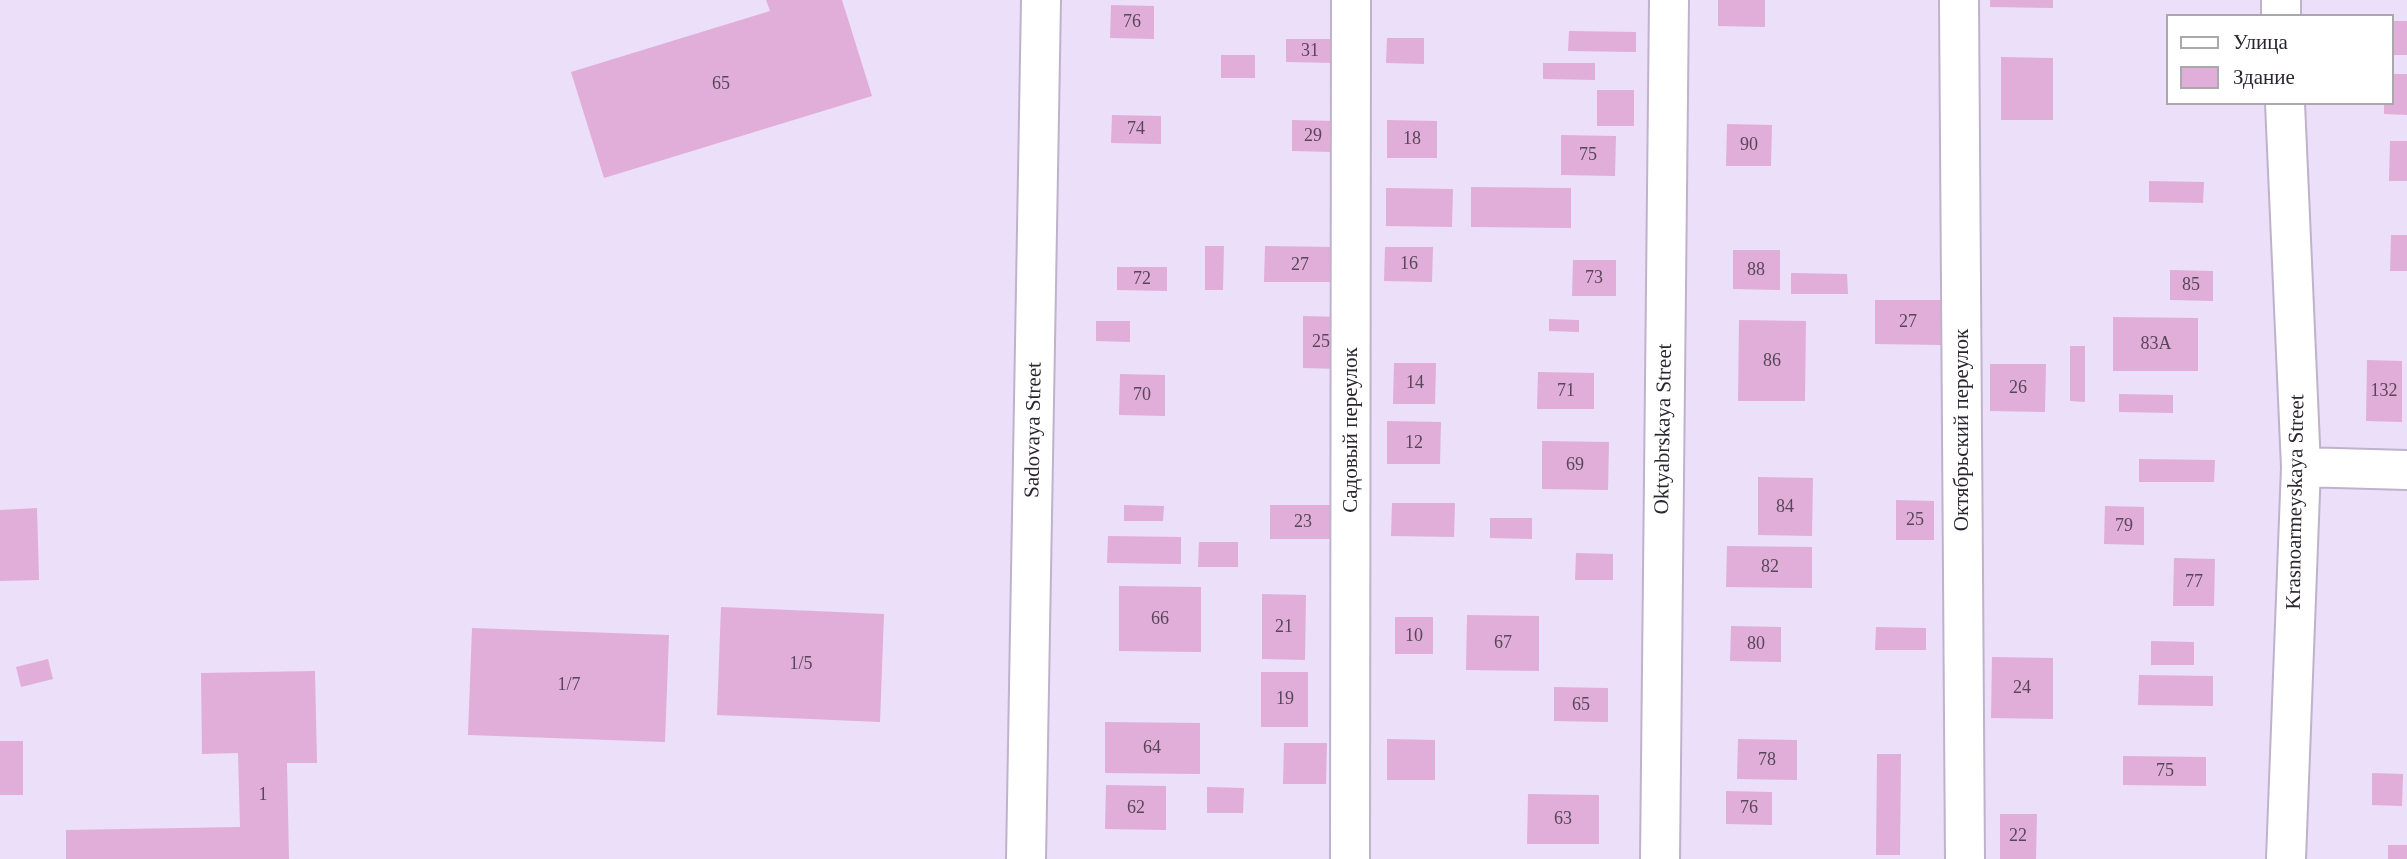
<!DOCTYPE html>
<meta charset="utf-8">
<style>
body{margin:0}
#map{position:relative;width:2407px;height:859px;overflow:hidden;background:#ecdff9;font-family:Georgia,serif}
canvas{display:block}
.legend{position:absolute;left:2166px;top:14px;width:228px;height:91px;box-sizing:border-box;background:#fff;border:2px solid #aaa8ac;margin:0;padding:9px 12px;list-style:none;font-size:21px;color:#2a252f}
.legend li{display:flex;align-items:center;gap:14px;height:35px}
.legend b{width:35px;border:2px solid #aaa8ac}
</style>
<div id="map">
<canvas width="2407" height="859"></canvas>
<ul class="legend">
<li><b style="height:9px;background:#fff"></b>Улица</li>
<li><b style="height:19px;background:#e0aed9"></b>Здание</li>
</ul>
</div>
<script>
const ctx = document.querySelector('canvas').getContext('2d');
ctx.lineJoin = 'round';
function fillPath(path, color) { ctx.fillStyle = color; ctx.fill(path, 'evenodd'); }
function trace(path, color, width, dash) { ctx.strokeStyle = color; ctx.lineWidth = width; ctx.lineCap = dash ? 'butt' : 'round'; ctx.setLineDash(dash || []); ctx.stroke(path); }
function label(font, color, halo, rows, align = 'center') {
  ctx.font = font + ' Georgia,serif'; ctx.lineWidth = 6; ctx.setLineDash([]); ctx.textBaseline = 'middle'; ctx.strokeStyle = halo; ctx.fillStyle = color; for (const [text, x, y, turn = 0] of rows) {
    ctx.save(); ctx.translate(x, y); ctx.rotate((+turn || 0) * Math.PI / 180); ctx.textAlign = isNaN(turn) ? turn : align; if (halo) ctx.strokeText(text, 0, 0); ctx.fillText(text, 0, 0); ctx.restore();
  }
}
const building = new Path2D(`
 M766,0h76l30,96 -268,82 -33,-106 199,-61z
 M1718,0h47v27l-47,-1z
 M1990,0h63v8l-63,-1z
 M1111,5l43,1v33l-44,-1z
 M2391,21h16v34h-16z
 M1569,31l67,1v20l-68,-1z
 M1387,38h37v26l-38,-1z
 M1286,39h48v24l-48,-1z
 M1221,55h34v23h-34z
 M2001,57l52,1v62h-52z
 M1543,63h52v17l-52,-1z
 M2391,74h16v41l-23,-1v-11h7z
 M1597,90h37v36h-37z
 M1112,115l49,1v28l-50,-1z
 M1292,120l42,1 -1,31 -41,-1z
 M1387,120l50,1v37h-50z
 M1727,124l45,1 -1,41h-45z
 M1561,135l55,1 -1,40 -54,-1z
 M2390,141h17v40h-18z
 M2149,181l55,1 -1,21 -54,-1z
 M1471,187l100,1v40l-100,-1z
 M1386,188l67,1 -1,38 -66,-1z
 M2391,235h16v36h-17z
 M1205,246h19l-1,44h-18z
 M1265,246l70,1v35h-71z
 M1385,247h48l-1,35 -48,-1z
 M1733,250h47v40l-47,-1z
 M1573,260h43v36h-44z
 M1117,267h50v24l-50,-1z
 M2170,270l43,1v30l-43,-1z
 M1791,273l56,1 1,20h-57z
 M1875,300h66v45l-66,-1z
 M1303,316l37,1 -1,52 -36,-1z
 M2113,317l85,1v53h-85z
 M1549,319l30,1v12l-30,-1z
 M1739,320l67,1 -1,80h-67z
 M1096,321h34v21l-34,-1z
 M2070,346h15v56l-15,-1z
 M2367,360l35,1v61l-36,-1z
 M1394,363h42l-1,41h-42z
 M1990,364h56l-1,48 -55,-1z
 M1538,372l56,1v36h-57z
 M1120,374l45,1v41l-46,-1z
 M2119,394l54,1v18l-54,-1z
 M1387,421l54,1 -1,42h-53z
 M1542,441l67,1 -1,48 -66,-1z
 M2139,459l76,1 -1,22h-75z
 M1758,477l55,1 -1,58 -54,-1z
 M1896,500l38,1v39h-38z
 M1392,503h63l-1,34 -63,-1z
 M1124,505l40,1 -1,15h-39z
 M1270,505h66v34h-66z
 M2105,506l39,1v38l-40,-1z
 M37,508l2,72 -39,1v-71z
 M1490,518h42v21l-42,-1z
 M1108,536l73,1v27l-74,-1z
 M1199,542h39v25h-40z
 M1727,546l85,1v41l-86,-1z
 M1576,553l37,1v26h-38z
 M2174,558l41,1 -1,47h-41z
 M1119,586l82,1v65l-82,-1z
 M1262,594l44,1 -1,65 -43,-1z
 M721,607l163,7 -4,108 -163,-7z
 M1467,615l72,1v55l-73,-1z
 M1395,617h38v37h-38z
 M1731,626l50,1v35l-51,-1z
 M1876,627l50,1v22h-51z
 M472,628l197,7 -4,107 -197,-7z
 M2151,641l43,1v23h-43z
 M1992,657l61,1v61l-62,-1z
 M48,659l5,20 -32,8 -5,-20z
 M315,671l2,92h-30l2,96h-223v-29l174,-3 -2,-74 -36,1 -1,-81z
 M1261,672h47v55h-47z
 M2139,675l74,1v30l-75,-1z
 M1554,687l54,1v34l-54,-1z
 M1105,722l95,1v51l-95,-1z
 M1387,739l48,1v40h-48z
 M1738,739l59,1v40l-60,-1z
 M0,741h23v54h-23z
 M1284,743h43l-1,41h-43z
 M1877,754h24l-1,101h-24z
 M2123,756l83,1v29l-83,-1z
 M2372,773l31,1 -1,32 -30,-1z
 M1106,785l60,1v44l-61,-1z
 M1207,787l37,1 -1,25h-36z
 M1726,791l46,1v33l-46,-1z
 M1528,794l71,1v49h-72z
 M2000,814h37l-1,45h-36z
 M2388,845h19v14h-19z`);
const minor = new Path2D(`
 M1959,0l6,859
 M2281,0v16
 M2285,103l16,364 -15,392
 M2301,467l106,3
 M1026,859l15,-859
 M1350,859l1,-859
 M1660,859l9,-859`);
const numberNames = [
 ["76",1132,22],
 ["31",1310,51],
 ["65",721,84],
 ["74",1136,129],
 ["29",1313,136],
 ["18",1412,139],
 ["90",1749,145],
 ["75",1588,155],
 ["16",1409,264],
 ["27",1300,265],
 ["88",1756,270],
 ["73",1594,278],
 ["72",1142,279],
 ["85",2191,285],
 ["27",1908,322],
 ["25",1321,342],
 ["83А",2156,344],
 ["86",1772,361],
 ["14",1415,383],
 ["26",2018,388],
 ["71",1566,391],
 ["132",2384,391],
 ["70",1142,395],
 ["12",1414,443],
 ["69",1575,465],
 ["84",1785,507],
 ["25",1915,520],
 ["23",1303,522],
 ["79",2124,526],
 ["82",1770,567],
 ["77",2194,582],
 ["66",1160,619],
 ["21",1284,627],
 ["10",1414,636],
 ["67",1503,643],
 ["80",1756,644],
 ["1/5",801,664],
 ["1/7",569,685],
 ["24",2022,688],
 ["19",1285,699],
 ["65",1581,705],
 ["64",1152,748],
 ["78",1767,760],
 ["75",2165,771],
 ["1",263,795],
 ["62",1136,808],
 ["76",1749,808],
 ["63",1563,819],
 ["22",2018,836]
];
const streetNames = [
 ["Oktyabrskaya Street",1664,429,-89],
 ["Sadovaya Street",1034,430,-89],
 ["Садовый переулок",1351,430,-90],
 ["Октябрьский переулок",1962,430,-90],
 ["Krasnoarmeyskaya Street",2296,502,-89]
];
fillPath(building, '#e0aed9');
trace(minor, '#bfb2cb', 42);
trace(minor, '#fff', 38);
label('18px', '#58475a', null, numberNames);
label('21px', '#2a252f', '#fff', streetNames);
</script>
